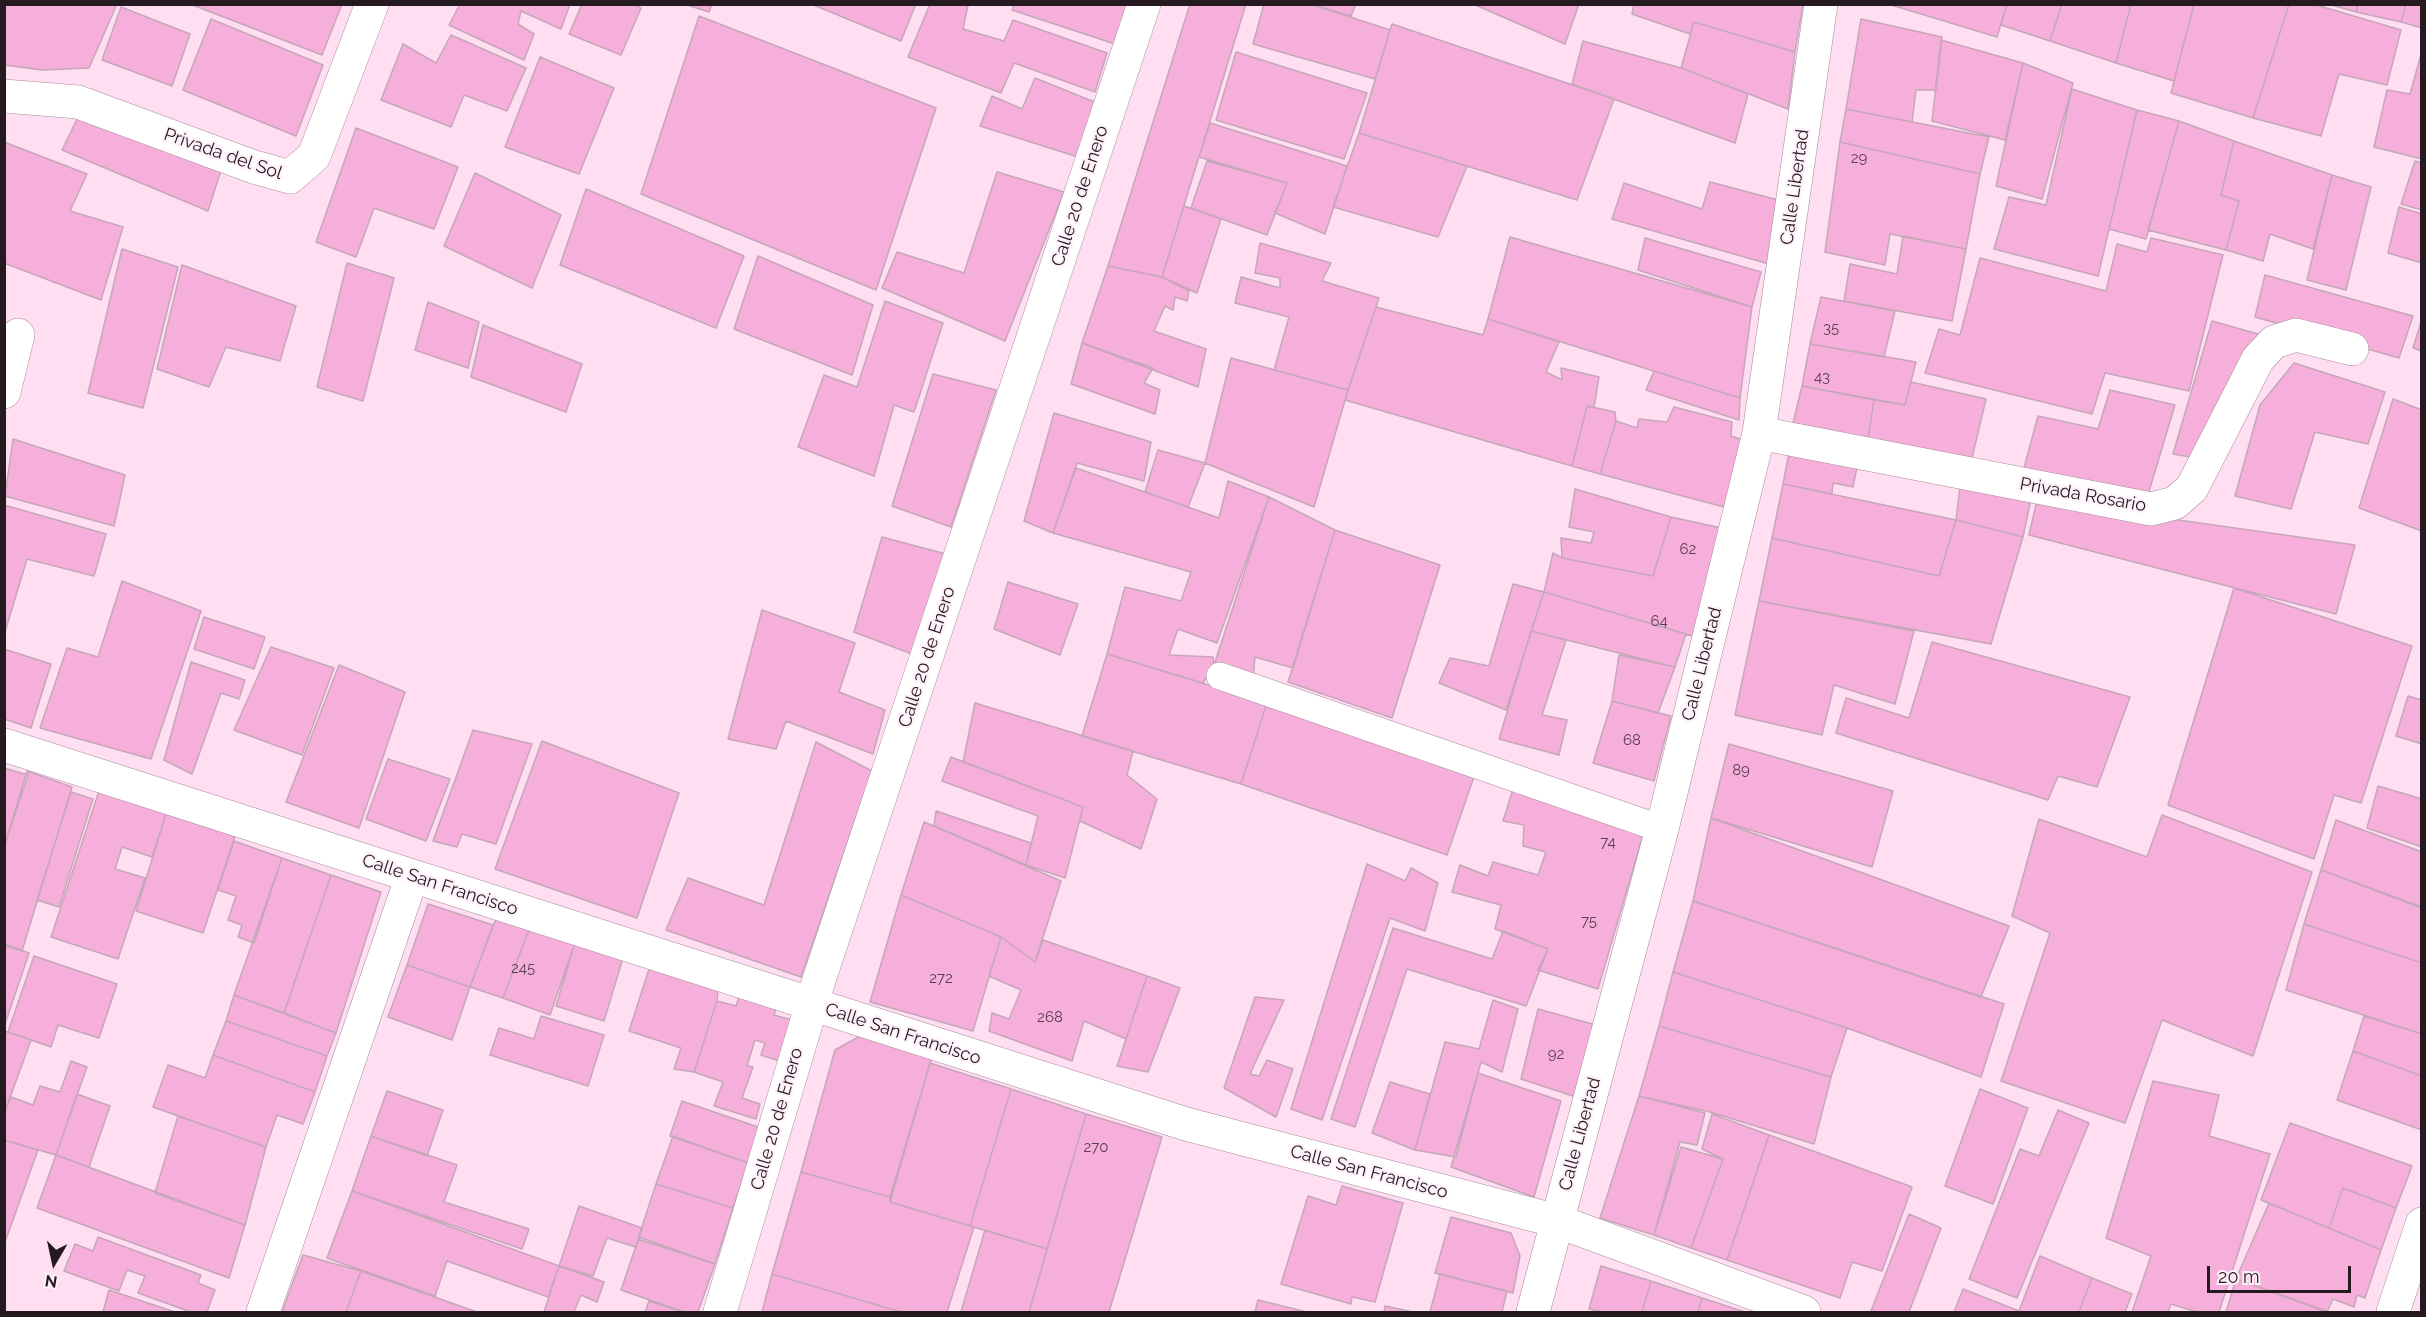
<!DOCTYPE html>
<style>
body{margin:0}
#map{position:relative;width:2426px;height:1317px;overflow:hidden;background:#fedef0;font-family:Raleway,sans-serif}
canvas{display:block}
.frame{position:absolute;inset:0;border:6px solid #251a20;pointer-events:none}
.north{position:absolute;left:24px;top:1233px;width:60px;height:60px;-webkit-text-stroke:4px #fef1f9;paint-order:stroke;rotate:189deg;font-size:16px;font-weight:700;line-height:24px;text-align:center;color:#251a20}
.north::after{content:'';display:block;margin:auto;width:21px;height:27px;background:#251a20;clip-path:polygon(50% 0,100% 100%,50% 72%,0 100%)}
.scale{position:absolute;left:2207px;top:1266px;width:144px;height:27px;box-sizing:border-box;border:3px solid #251a20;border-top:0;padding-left:8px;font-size:18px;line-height:21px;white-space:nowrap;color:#251a20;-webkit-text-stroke:4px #fef1f9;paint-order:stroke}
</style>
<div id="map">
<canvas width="2426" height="1317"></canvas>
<div class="frame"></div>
<div class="north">N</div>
<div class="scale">20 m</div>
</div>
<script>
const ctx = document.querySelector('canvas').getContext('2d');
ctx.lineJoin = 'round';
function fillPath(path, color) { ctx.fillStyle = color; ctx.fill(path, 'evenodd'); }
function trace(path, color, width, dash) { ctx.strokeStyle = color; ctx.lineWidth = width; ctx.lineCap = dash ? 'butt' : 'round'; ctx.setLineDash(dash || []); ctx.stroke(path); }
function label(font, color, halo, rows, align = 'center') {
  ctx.font = font + ' Raleway,sans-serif'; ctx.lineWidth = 4.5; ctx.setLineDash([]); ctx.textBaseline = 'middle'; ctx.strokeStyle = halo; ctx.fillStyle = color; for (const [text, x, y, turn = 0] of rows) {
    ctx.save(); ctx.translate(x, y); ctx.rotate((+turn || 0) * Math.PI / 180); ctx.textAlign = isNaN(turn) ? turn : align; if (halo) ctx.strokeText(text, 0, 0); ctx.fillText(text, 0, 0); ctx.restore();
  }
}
const building = new Path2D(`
 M4,4h113l-28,64 -47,2 -38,-5z
 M190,4h152l-20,51z
 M460,4h110l-9,25 -40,-18 -3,13 16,10 -10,26 -75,-35z
 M582,4h49l10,4 -20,47 -52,-21z
 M684,4h28l-3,8z
 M811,4h105l-15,37z
 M930,4l38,1 -5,24 41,12 9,-21 94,33 -12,39 -81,-29 -13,30 -93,-36z
 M1014,4h114l-13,40 -103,-34z
 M1190,4h56l-84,273 -54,-11z
 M1264,4h46l80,26 -15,49 -122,-35z
 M1310,4h46l-5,12z
 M1473,4h106l-14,40z
 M1634,4h169l-8,48 -101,-30 -4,12 -58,-20z
 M1888,4h119l-10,33z
 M2007,4h55l-12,37 -49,-16z
 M2062,4h69l-15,59 -66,-22z
 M2131,4h63l-20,77 -58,-18z
 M2194,4h95l-36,114 -82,-25z
 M2289,4h24l88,26 -14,55 -48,-11 -18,62 -68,-18z
 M2328,4h30l-2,8z
 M2358,4h48l-5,18 -45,-10z
 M2406,4h16v24l-21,-6z
 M121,7l69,27 -18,52 -70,-26z
 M699,16l237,92 -60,182 -235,-96z
 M211,19l112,46 -27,71 -113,-46z
 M1861,19l81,18 -6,53h-20l-4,32 -66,-13z
 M1694,22l101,30 -7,57 -107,-41z
 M1392,24l222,75 -37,101 -218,-67z
 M451,35l75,33 -19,43 -43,-16 -13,32 -70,-27 22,-56 33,19z
 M1941,40l82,23 -18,77 -73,-19z
 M1583,41l98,27 67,26 -13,49 -163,-59z
 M2422,51v108l-48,-12 13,-57 23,4z
 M1236,52l131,41 -23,66 -128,-39z
 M540,57l74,31 -35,86 -74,-27z
 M2023,63l50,20 -31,116 -46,-13z
 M1035,78l62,25 -19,54 -98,-31 12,-30 30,13z
 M2072,89l65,21 -39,166 -104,-27 15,-52 37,8z
 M1846,109l143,28 -9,37 -140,-32z
 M2137,110l42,11 -33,118 -37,-10z
 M80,113l143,51 -15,47 -146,-61z
 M2179,121l55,20 -13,54 18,6 -13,49 -78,-20z
 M1210,123l137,43 -22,68 -50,-21 12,-30 -88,-26z
 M356,128l102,39 -24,62 -60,-21 -18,49 -40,-15z
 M1359,133l108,33 -29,71 -105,-30z
 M2234,141l98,34 -19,74 -43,-15 -7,27 -37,-11 13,-49 -18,-6z
 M4,142l83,32 -17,37 53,16 -22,73 -97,-37z
 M1840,142l140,32 -14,75 -76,-15 -5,31 -60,-13z
 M1207,161l80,22 -20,52 -76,-27z
 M2415,161l7,2v47l-21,-6z
 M997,172l67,20 -59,149 -123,-53 15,-36 67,21z
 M475,173l86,42 -29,73 -88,-42z
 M2332,175l39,12 -25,103 -39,-10z
 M1710,182l72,19 -13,63 -157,-45 12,-36 78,26z
 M586,189l158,67 -28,72 -156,-63z
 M1184,206l37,13 -24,74 -35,-16z
 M2399,207l23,7v49l-34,-10z
 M1903,236l63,13 -14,72 -108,-20 6,-37 47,10z
 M1510,237l242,70 -12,91 -252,-79z
 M1645,238l116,34 -9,35 -114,-37z
 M2151,238l72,17 -34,136 -84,-18 -13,41 -167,-41 14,-44 21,6 20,-77 126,33 11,-47 30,8z
 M1260,243l71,20 -9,18 57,17 -31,92 -74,-20 15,-53 -54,-14 6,-26 39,11v-10l-25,-5z
 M122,249l56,18 -35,141 -55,-15z
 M758,256l115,49 -21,70 -118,-46z
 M347,263l47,15 -31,123 -46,-14z
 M182,265l114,41 -16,55 -54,-14 -17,40 -52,-18z
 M1108,266l54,11 27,14 -2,10 -12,-4 -2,13 -8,-4 -11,25 52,18 -8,38 -116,-44z
 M2265,275l148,41 -14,42 -144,-41z
 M1821,297l74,14 -11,46 -74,-13z
 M885,301l58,22 -29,89 -20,-7 -20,71 -76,-29 26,-72 33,12z
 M428,302l51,20 -11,46 -53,-18z
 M1376,307l107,28 5,-16 71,23 -13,30 16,8 -1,-12 38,9 -5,31 -7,-2 -15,60 -227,-66z
 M2422,319v32l-9,-3z
 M2212,321l53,15 -63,123 -29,-5z
 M483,325l99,39 -16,48 -95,-35z
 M1082,343l71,25 -9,15 16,7 -5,24 -84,-30z
 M1810,344l106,18 -11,43 -103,-19z
 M1231,358l117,32 -34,117 -109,-44z
 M2294,363l91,29 -17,52 -53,-12 -24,77 -56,-13 25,-91z
 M1654,371l86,27 -1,22 -93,-30z
 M933,374l63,16 -45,137 -59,-21z
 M1911,382l75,17 -15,63 -103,-23 6,-39 31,5z
 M1802,386l72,14 -6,39 -75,-16z
 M2110,390l65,15 -28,93 -125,-23 16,-59 60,13z
 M2393,399l29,11v121l-63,-23z
 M1587,406l28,6 1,9 -16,53 -28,-8z
 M1674,407l58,15 -1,14 12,4 -19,67 -124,-33 16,-53 21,7 2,-9 28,3z
 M1054,413l97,29 -7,39 -67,-18 -24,70 -29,-12z
 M13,439l112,36 -11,51 -109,-30z
 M1791,443l68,14 -6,30 -20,-4 -1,11 -49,-10z
 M1158,450l47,13 -17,44 -43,-15z
 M1076,468l143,50 9,-37 41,16 -52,146 -39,-14 -9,26 44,2 1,8 -11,18 -96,-29 18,-67 56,14 10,-29 -138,-39z
 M1783,484l173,36 -17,56 -167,-38z
 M1960,486l71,13 -8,38 -67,-17z
 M1575,489l96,28 -18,59 -91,-18 -1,-20 30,5 3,-11 -25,-5z
 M1269,497l66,33 -42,138 -38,-11 -2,21 -39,-13z
 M2037,500l318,45 -19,69 -307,-79z
 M4,505l102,29 -12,42 -67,-17 -22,73z
 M1671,517l50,11 -22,110 -155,-46 9,-39 9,5 91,18z
 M1956,520l67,17 -32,107 -232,-43 13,-63 167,38z
 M1335,530l105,35 -48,153 -104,-36z
 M882,537l64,17 -34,100 -58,-22z
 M122,581l79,30 -50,148 -111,-31 27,-80 31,9z
 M1008,582l70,22 -18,51 -66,-26z
 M1513,584l31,8 -38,118 -67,-27 11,-25 39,8z
 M2234,588l178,58 -51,157 -27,-8 -20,64 -146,-54z
 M1544,592l142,42 -11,33 -144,-36z
 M1759,601l155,30 -19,73 -61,-19 -12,50 -87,-20z
 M762,610l93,33 -16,49 46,18 -12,44 -87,-33 -10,28 -48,-10z
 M204,617l61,20 -11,32 -60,-20z
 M1531,631l35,9 -24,75 25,5 -8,35 -60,-16z
 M1932,642l198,55 -33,90 -39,-11 -10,24 -212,-67 10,-35 63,20z
 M271,647l63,21 -32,87 -68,-25z
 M4,649l47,15 -20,64 -27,-9z
 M1107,654l160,49 -26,81 -159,-48z
 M1619,655l56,12 -17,46 -46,-12z
 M191,662l54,18 -6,19 -18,-6 -29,81 -28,-14z
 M339,665l66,27 -46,136 -73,-26z
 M2408,696l14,4v44l-26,-8z
 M1612,701l59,15 -17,65 -61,-18z
 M975,703l158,48 -6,24 30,24 -16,50 -61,-28 3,-14 -120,-45z
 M1267,703l209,68 -29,84 -206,-71z
 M473,730l59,14 -36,100 -34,-10 -5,13 -24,-6z
 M542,741l137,52 -42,125 -142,-49z
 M816,742l56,29 -71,206 -135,-47 22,-52 76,27z
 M1729,744l164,47 -21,76 -161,-49z
 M951,757l132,50 -18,71 -39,-13 12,-49 -96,-35z
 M388,759l62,20 -24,62 -60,-22z
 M4,768l24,7 -24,72z
 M27,771l45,16 -50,164 -18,-6v-97z
 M1514,786l131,42 -47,161 -60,-19 10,-21 -53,-20 6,-24 -49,-13 8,-27 28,11 5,-14 45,13 8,-23 -23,-6 1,-21 -21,-4z
 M2378,786l44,13v48l-55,-19z
 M100,788l66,26 -14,43 -30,-10 -7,22 30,9 -27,81 -67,-22z
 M71,792l22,7 -34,108 -22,-7z
 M936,811l95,32 -5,22 -92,-39z
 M166,814l69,22 -32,97 -67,-22z
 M2162,815l150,57 -59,184 -91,-36 -37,103 -124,-42 49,-148 -38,-17 27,-97 108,38z
 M1711,818l298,108 -28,71 -288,-96z
 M2336,820l86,32v55l-101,-37z
 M924,822l137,59 -26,81 -34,-25 -100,-42z
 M234,841l48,17 -28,85 -16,-6 4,-12 -14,-5 8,-24 -18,-6z
 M282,858l49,17 -47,138 -50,-18z
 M1367,864l38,17 6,-13 27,15 -13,48 -35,-13 -68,202 -31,-11z
 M2321,870l101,38v55l-118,-39z
 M331,875l50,17 -45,141 -52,-20z
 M901,895l100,42 -28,94 -103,-29z
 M1693,901l311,103 -23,73 -134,-49 -174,-56z
 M428,904l65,21 -23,62 -63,-22z
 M497,916l33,11 -27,71 -33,-11z
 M2304,924l118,39v71l-136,-44z
 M530,927l45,16 -25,72 -47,-17z
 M1393,928l99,31 11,-28 45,18 -22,57 -119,-37 -52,158 -24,-8z
 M1001,937l34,25 8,-22 104,36 -21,63 -42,-18 -12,40 -83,-30 3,-18 17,6 12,-29 -32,-14z
 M575,943l48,15 -19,63 -48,-15z
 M4,944l25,9 -25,74z
 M34,956l83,28 -18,54 -41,-13 -7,22 -43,-15z
 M407,965l63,22 -18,53 -64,-23z
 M650,966l68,23 -1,12 -23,71 -20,-3 7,-21 -52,-17z
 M1673,972l174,56 -16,49 -172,-51z
 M1147,976l33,12 -32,84 -31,-6z
 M741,991l36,12 -3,12 25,7 -14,41 -24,-8 4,-12 -10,-3 -8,26 6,1 -11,31 18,6 -4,15 -42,-13 9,-24 -29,-10 23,-71 19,5z
 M234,995l102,38 -9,23 -101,-35z
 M1255,997l29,3 -34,74 9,2 8,-16 26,9 -17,48 -52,-29z
 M1493,1000l25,9 -16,63 -21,-10 -25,95 -41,-7 30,-108 34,7z
 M1538,1009l58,16 -20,72 -55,-18z
 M541,1016l63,19 -16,51 -98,-31 9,-27 35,11z
 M2364,1016l58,18v42l-69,-25z
 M226,1021l101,35 -12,36 -102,-37z
 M1659,1026l172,51 -17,67 -104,-32 -71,-16z
 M4,1031l27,9 -27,74z
 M860,1036l72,21 -42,140 -89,-25 34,-122z
 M2353,1051l69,25v54l-85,-30z
 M213,1055l102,37 -12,32 -26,-9 -11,32 -113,-40 15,-42 37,13z
 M71,1061l16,6 -31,88 -52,-15v-26l7,-17 22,8 7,-19 20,6z
 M930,1063l81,26 -41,137 -80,-24z
 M1478,1073l83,28 -27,96 -83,-30z
 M2153,1081l66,14 -10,41 61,18 -51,158h-22l-26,-8 -3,8h-36l19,-56 -45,-18z
 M1390,1082l40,12 -15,56 -43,-17z
 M1011,1089l75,25 -39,135 -77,-23z
 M1980,1089l48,19 -35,96 -48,-18z
 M387,1091l56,19 -16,46 -56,-20z
 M77,1094l33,12 -21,61 -33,-12z
 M1639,1096l66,17 -8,32 -17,-3 -26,93 -54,-17z
 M682,1101l79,27 -13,35 -78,-27z
 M2058,1110l31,13 -72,175 -48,-19 51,-130 19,7z
 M1086,1114l76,23 -53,175h-80z
 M1712,1114l57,21 -42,125 -36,-12 32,-89 -21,-10z
 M178,1116l88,31 -21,78 -90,-32z
 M2290,1123l122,43 -16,42 -53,-20 -14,40 -68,-28z
 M1769,1135l143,52 -30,84 -30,-9 -12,36 -113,-38z
 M371,1136l86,29 -13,37 85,27 -7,20 -170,-58z
 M673,1136l75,27 -15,45 -77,-24z
 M4,1140l34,10 -34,95z
 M1681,1147l42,12 -32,89 -37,-13z
 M56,1155l189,70 -16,53 -192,-70z
 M801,1172l89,25v5l84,25 -27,85h-46l-129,-38z
 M656,1184l77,24 -18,56 -77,-25z
 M1342,1186l61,17 -28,99 -23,-5 -1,7 -70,-20 27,-88 28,9z
 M2343,1188l53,20 -15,42 -52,-22z
 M352,1191l207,75 -11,31 -101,-36 -12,35 -108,-38z
 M2269,1203l112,47 -16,48 -8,-3 -3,12 -21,-8 -6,13 -91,-33z
 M579,1206l63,22 -6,19 -29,-9 -14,38 -34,-10z
 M1909,1214l32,14 -32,84h-33l-5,-1z
 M1451,1217l60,16 9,23 -7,37 -78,-20z
 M985,1230l62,19 -18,63h-68z
 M98,1237l103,38 -3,8 17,7 -8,22h-16l-53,-19 7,-17 -18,-6 -8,21 -55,-20 11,-27 18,7z
 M639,1237l76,27 -17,48h-14l-63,-22z
 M303,1255l58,16 -15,41h-64z
 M2040,1256l52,22 -13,34h-125l9,-23 56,22z
 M559,1266l45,16 -7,20 -16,-7 -7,17h-30z
 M1601,1266l50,15 -9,31h-39l-14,-3z
 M361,1271l116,41h-131z
 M772,1274l129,38h-139z
 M1440,1274l67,17 -5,21h-72z
 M2092,1278l40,16 -7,18h-46z
 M2236,1279l93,33h-103z
 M1651,1281l51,17 -4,14h-56z
 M109,1290l66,22h-72z
 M1702,1298l43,14h-47z
 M1258,1300l49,12h-52z
 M649,1301l34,11h-38z
 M1385,1306l28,6h-29z`);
const lane = new Path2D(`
 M1220,676l442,153`);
const street = new Path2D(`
 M4,96l74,6 176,65 36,10 24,-21 58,-152
 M4,392l14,-57
 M1759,433l392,76 24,-6 17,-15 66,-129 16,-17 22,-7 56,14
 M4,745l1182,379 371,97 247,91
 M263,1312l149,-436
 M720,1312l99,-332 325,-976
 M1533,1312l129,-483 97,-396 62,-429
 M2393,1312l29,-88`);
const numberNames = [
 ["29",1859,158],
 ["35",1831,328],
 ["43",1822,377],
 ["62",1688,549],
 ["64",1659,621],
 ["68",1632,740],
 ["89",1741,770],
 ["74",1608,842],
 ["75",1589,921],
 ["245",523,968],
 ["272",941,978],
 ["268",1050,1017],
 ["92",1556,1054],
 ["270",1096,1147]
];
const streetNames = [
 ["Privada del Sol",223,154,19],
 ["Calle Libertad",1795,187,-82],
 ["Calle 20 de Enero",1080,196,-72],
 ["Privada Rosario",2083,495,10],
 ["Calle 20 de Enero",927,657,-72],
 ["Calle Libertad",1702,664,-76],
 ["Calle San Francisco",440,885,18],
 ["Calle San Francisco",903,1034,18],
 ["Calle 20 de Enero",777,1119,-74],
 ["Calle Libertad",1580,1134,-75],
 ["Calle San Francisco",1369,1172,15]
];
fillPath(building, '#f6afdb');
trace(building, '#c5a7b9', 1.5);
trace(lane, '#a88b9c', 28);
trace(street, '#a88b9c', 34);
trace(lane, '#fff', 27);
trace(street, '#fff', 33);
label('15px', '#593f4f', null, numberNames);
label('18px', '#251a20', '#fef1f9', streetNames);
</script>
